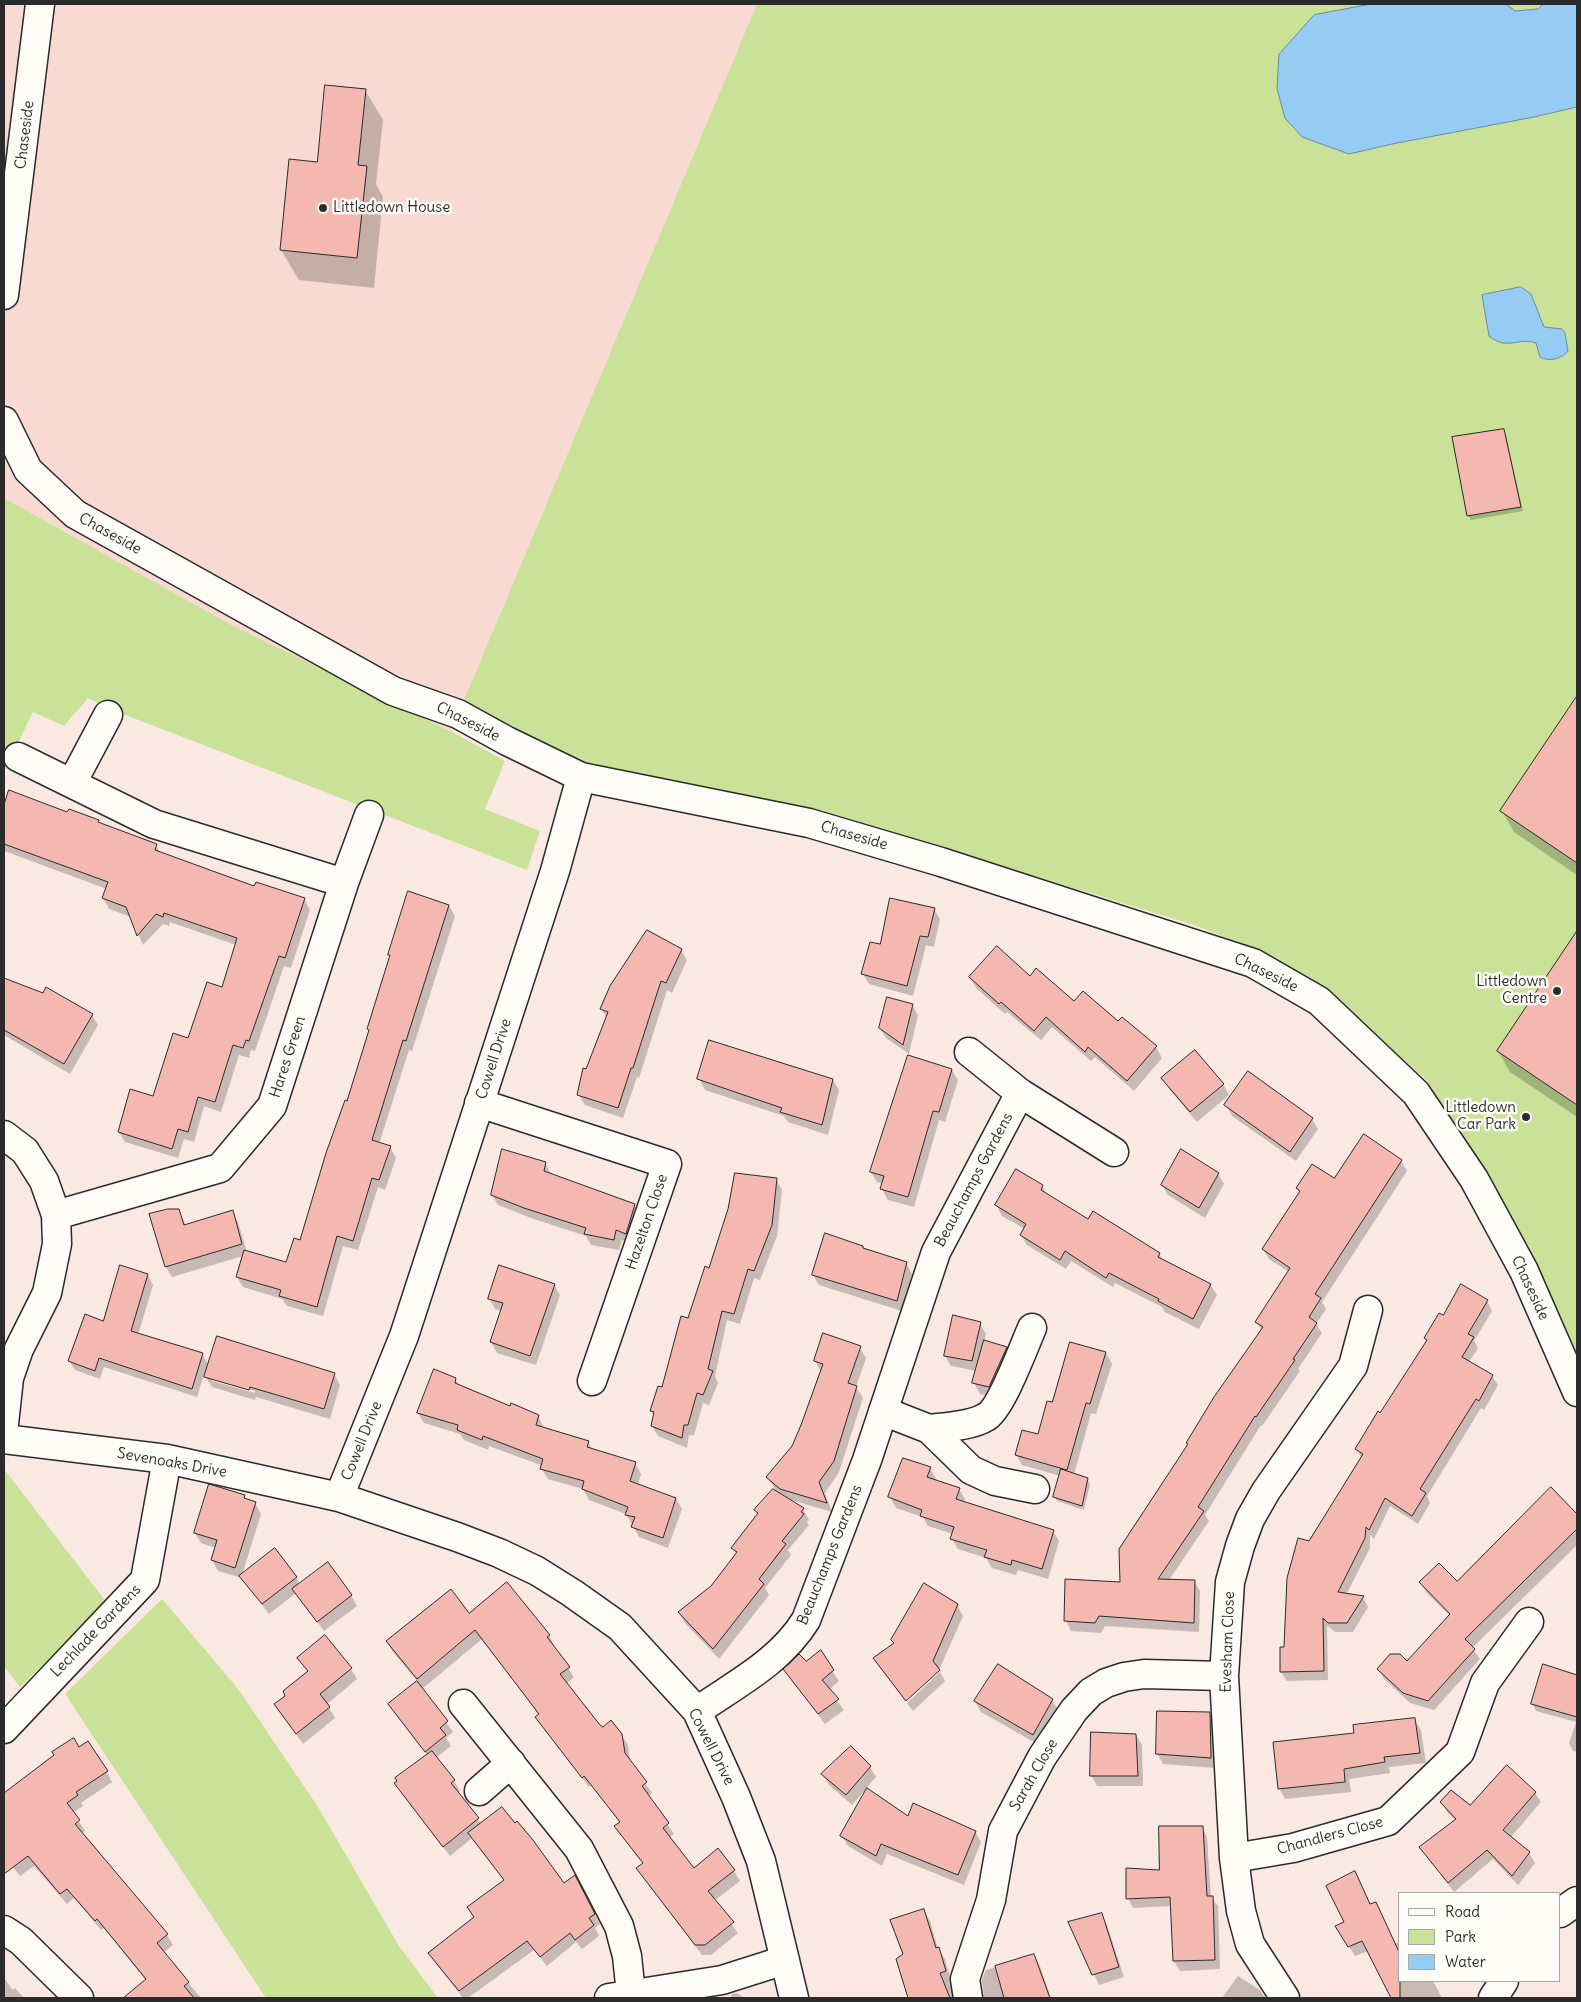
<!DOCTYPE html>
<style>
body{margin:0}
#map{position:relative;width:1581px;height:2002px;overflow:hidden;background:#fae8e2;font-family:Delius,sans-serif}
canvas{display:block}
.frame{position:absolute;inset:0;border:5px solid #2b2b2b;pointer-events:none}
.legend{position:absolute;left:1398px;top:1892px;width:162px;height:90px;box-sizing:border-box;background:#fdfcf7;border:1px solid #a9a8a5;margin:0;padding:6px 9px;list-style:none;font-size:15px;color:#2b2b2b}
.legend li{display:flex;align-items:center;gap:10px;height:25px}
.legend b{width:25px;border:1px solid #a9a8a5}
</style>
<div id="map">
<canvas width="1581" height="2002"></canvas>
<div class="frame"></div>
<ul class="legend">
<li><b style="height:6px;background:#fdfcf7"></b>Road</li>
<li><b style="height:14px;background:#c9e298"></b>Park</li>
<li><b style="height:14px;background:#96cbf4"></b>Water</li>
</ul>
</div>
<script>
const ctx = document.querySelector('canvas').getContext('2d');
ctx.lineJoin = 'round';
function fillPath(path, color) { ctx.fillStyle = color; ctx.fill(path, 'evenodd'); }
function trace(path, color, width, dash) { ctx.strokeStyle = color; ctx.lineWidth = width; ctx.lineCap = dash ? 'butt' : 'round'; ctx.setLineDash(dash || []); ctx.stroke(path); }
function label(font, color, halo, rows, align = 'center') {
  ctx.font = font + ' Delius,sans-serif'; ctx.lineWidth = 5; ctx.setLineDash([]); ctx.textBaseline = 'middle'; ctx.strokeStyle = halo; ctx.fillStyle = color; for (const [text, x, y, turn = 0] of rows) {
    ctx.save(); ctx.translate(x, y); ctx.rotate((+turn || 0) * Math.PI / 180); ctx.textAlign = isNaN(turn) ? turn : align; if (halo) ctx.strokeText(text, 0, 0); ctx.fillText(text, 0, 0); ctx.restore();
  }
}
const built = new Path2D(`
 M4,4h753l-299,710 -4,19 -179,-83 -271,-152z`);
const green = new Path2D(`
 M757,4h820v1381l-54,-135 -96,-170 -100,-87 -55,-37 -75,-30 -376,-116 -240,-33 -123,-63z
 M4,498l229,128 221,107 51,28 -20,48 55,22 -13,39 -404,-156 -35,-16 -24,28 -31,-14 -29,60z
 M4,1469l103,134 -87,84 -16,-21z
 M162,1599l77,91 79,117 81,139 39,52h-172l-201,-304z`);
const water = new Path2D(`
 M1371,4h135l9,7 23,-2 5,-5h34v103l-43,10 -142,27 -43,10 -47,-17 -17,-19 -8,-29 2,-35 35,-39z
 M1521,287l10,7 13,33 18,2 3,4 3,18c-6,8 -19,11 -28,6l-4,-14c-19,-6 -29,8 -47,-7l-7,-41z`);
const shadow = new Path2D(`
 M365,90l18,30 -7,64 7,13 -9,91 -75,-8 -18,-30 37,-86z
 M1503,430l3,5 17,76 -52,9 -3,-5z
 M1577,698v177l-63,-43 -12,-21z
 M10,791l58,23 30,7 1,3 57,21 5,9 94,33 49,12 6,11 -19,58 -7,-2 -29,85 -4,-1 -2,8 -10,-3 -18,57 -17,-6 -10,36 -10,-3 -6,19 -53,-16 -6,-10 35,-34 68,-109 14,-44 -66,-23 -1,4 -6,-2 -20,21 -12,-28 -22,-8 -6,-11 4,-9 -103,-38v-43z
 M449,906l6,10 -43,135 -3,-1 -30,94 11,3 6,11 -11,32 -7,-3 -20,63 -15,-4 -20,70 -36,-10 -5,-7 -39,-12 -6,-10 6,-21 -71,21 -6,-10 12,-57 8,15 46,-13 6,10 9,30 40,12 13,-23 48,-139 22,-70 -2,-3 22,-72 -1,-3z
 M934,909l6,10 -6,28 -8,-2 -13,51 -44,-12 -6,-10z
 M1577,933v184l-67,-45 -12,-21z
 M681,950l6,10 -15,33 -5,-3 -28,88 -2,-1 -14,41 -38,-13 -7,-11 29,-76 -6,-9z
 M970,977h60l44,26 44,20 4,-5 34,29 6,11 -28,33 -39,-34 -4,4 -39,-34 -11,13 -34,-28 -2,2 -29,-26z
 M4,980l88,35 6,10 -28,49 -66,-39z
 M912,1005l6,10 -9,39 -23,-16 -6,-10z
 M952,1070l6,10 -13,42 -6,-2 -25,87 -26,-7 -6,-11 1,-5 -6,-2 -6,-10z
 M699,1079l134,1 6,10 -11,45 -40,-13 -4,-6 -79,-26z
 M1163,1079l60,5 6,11 -32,27 -28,-33z
 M1226,1105l86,14 6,10 -22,32 -64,-45z
 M1401,1161l6,10 -85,131 4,7 -10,15 6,9 -24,36 2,2 -38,55 -1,-1 -56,90 4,6 -40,59 25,1 6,10 -1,41 -94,-6 -4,7 -30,-2 -5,-10 55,-37 141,-253 -5,-9 32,-50 -20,-13 -6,-10 37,-56 -3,-5 38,-8z
 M545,1163l6,11 83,31 6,11 -8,28 -10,-4 -3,10 -28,-5 -5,-9 -55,-18 -33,-13 -6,-10z
 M1218,1174l6,10 -19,34 -37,-23 -6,-10z
 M776,1179l6,11 -5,46 -17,44 -6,-2 -14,46 -13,-4 -12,56 3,7 -9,22 -6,-2 -9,32h-5l-2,13 -29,-12 -6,-10 3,-9 -4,-6 12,-22 26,-70 21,-50z
 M1042,1186l6,10 41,25 70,33 4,6 47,24 7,11 -18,34 -34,-17 -3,-5 -47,-24 -2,4 -42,-26 -5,8 -39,-24 -6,-10 4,-6 -23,-13 -6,-11z
 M863,1249l43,14 6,11 -10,37 -83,-26 -6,-10z
 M148,1275l5,10 -15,50 64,19 7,12 125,8 6,11 -10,34 -74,-22 -1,3 -43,-13 -8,-13 -7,23 -93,-30 -4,12 -25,-9 -6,-9zM212,1378l43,13v2l-43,-12z
 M554,1285l6,10 -24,70 -39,-12 -6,-11 10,-31 -6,-2 -6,-11z
 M1487,1301l5,10 -18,30 4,7 -9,14 23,14 6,9 -14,25 -3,-2 -54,88 3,7 -12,21 -28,-18 -16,33 -4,-4v13l-24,47 17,3 5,9 -15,25h-18l-8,-7 1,55 -41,1 -6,-9 29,-129 52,-84 -5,-10 70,-107 -2,-4 18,-21z
 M980,1324l6,10 -2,8 22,6 6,10 -17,39 -15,-3 -6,-11 3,-12 -26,-5 -6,-10z
 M860,1348l6,10 -10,29 7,11 -24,74 -14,21 7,19 -44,-13 15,10 6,11 -2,2 2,3 -21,25 3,5 -26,33 4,7 -50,64 -34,-36 -6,-10 33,-27 25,-31 -4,-7 25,-33 -2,-4 19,-22 -8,-12 26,-30 28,-75 -6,-11z
 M1106,1353l6,11 -16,50 -5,-1 -17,62 13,4 3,5 -6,26 -27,-9 -3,-5 6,-20 -38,-11 -6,-10 22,-19 15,-32z
 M455,1379l5,7 51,22 27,8 6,12 44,14 5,8 42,13 6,11 -3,11 38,14 6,10 -14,39 -29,-11 -13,-23 -37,-14 -6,-11 -35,-10 -6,-10 1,-3 -54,-20 -1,4 -24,-10 -4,-6 -36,-11 -6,-10z
 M930,1468l6,11 -1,2 24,8 6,10 -1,3 89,29 6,10 -11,38 -30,-9 -2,5 -24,-7 -6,-10 -28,-9 -6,-10 1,-5 -25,-8 -5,-9 -27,-9 -6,-11z
 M1551,1489l26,27v29l-105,103 8,11 -46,51 -24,-7 -26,-24 -5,-10 28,-6 43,-47 -24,-24 -5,-10h36z
 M244,1496l3,5 8,2 6,11 -19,61 54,3 4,7 51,10 6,11 -33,25 -28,-38 -27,21 -27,-36 -24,-7 -6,-11 4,-12 -15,-5 -6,-10z
 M957,1605l6,11 -24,54 -34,31 -31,-42 20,-15 -2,-4z
 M469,1615l80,20 5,10 -1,1 21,31 -8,7 33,42 22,8 7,11 2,17 22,31 -4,3 26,38 -5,4 24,32 41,1 6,10 -26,20 24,32 -27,22h-9l-58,-77 -6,-10 5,-4 -28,-37 5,-4 -29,-38 -2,2 -46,-60 -6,-10 2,-2 -57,-76 -60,50 31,43 -7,6 5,8 -15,12 18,23 6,10 -2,2 24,32 82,60 16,2 20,37 -5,4 4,8 -17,13 -6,-7 -29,24 -13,-16 -66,48h-5l-27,-34 -6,-11 45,-35 30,-36 -33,-44 -22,18 -48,-62 -6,-10 31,-29 -38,-51 29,-22 -25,-30 -6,-10z
 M820,1652l19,29 -10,9 15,20 -19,14 -40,-54 21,-7z
 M299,1658l52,11 6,10 -30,25 8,14 -32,26 -28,-39 33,-32z
 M1544,1666l33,10v76l-4,-1 -4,-8 7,-21 -40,-11 -4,-8z
 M940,1672l5,9 -32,30 -6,-8z
 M1052,1700l6,10 -19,35 -58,-33 -6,-11z
 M1210,1714l6,10v44l-53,-4 -6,-11z
 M1414,1719l7,11 5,33 -37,4 1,6 -41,6 2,13 -66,7 -6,-11 77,-53z
 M1136,1735l6,10 1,41h-46l-6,-11z
 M79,1749l28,23 5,10 -31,21 2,3 -10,7 12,18 -3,3 85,101 6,10 -10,8 38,45h-60l-5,-9 10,-8 -42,-53 -3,2 -27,-32 -7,6 -33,-38 -14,10 -12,-15 -3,2 -1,-3v-67l52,-37z
 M1507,1766l28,27 6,9 -31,36 19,15 6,10 -17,22 -25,-26 -39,33 -33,-45 35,-26 -9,-9 -5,-10 28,4z
 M870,1767l6,10 -24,28 -23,-20 -6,-11z
 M908,1818l67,14 6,10 -17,43 -77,-31 -5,12 -34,-20 -6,-10z
 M1202,1827l5,10 4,60 7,9 2,63 -40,2 -6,-10 -2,-55 -39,2 -5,-10 32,-27z
 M1355,1872l16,33 24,39 5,-3v40h33l9,17h-50l-24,-47 -13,5 -12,-20z
 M924,1911l6,10 8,28 7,10 11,39h-47l-11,-39 6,-4z
 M1101,1914l6,11 17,52 -25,8 -29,-63z
 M1034,1955l6,11 11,32h-67l-2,-18 4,-10z
 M1238,1976l22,14 5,8h-43z
 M4,1978l9,12 2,-2 9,10h-20z
 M737,1993l8,5h-15l2,-4z`);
const building = new Path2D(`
 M325,85l41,4 -8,76 9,1 -10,92 -77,-8 9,-91 28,3z
 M1504,429l17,78 -54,9 -15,-79z
 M1577,696v167l-77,-52z
 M9,790l58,22 2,-3 30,11 -1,2 59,22 -2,6 99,36 2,-4 49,16 -20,60 -6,-2 -30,85 -3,-1 -3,8 -10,-3 -18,57 -17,-5 -10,35 -10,-3 -6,20 -54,-17 12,-43 23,7 20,-63 15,5 19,-56 15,5 15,-49 -73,-25 -1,4 -7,-3 -19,22 -11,-29 -24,-9 6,-16 -104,-38v-39z
 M408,891l41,14 -43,136 -3,-1 -31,100 19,6 -12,34 -7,-2 -19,63 -16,-5 -20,71 -38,-11 2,-6 -45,-13 8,-27 42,12 8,-24 6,2 26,-87 19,-53 2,1 22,-71 -2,-1 23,-74h-2z
 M890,898l45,10 -7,29 -8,-1 -13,50 -46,-12 9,-32 10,2z
 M647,930l35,19 -16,34 -5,-2 -28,87h-2l-13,40 -41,-13 6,-27 3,1 22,-57 -8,-3 10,-23z
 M1577,931v174l-80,-54z
 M997,946l33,30 6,-8 38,33 9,-10 35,30 4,-4 35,29 -30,35 -39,-34 -3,5 -39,-35 -12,14 -33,-29 -2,2 -30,-27z
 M4,978l39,15 3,-6 47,27 -29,50 -60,-34z
 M887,997l26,7 -10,41 -24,-17z
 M709,1040l124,39 -11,46 -42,-13 2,-4 -85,-29z
 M1195,1050l29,34 -34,28 -29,-34z
 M908,1055l44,14 -13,43 -6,-1 -25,86 -28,-8 4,-13 -14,-4z
 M1248,1071l65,47 -23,34 -66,-47z
 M1364,1134l38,26 -87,134 6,4 -12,19 8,6 -24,36 2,1 -39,57 -1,-1 -57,91 6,4 -46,68 37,1 -1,43 -95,-7 -4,7 -31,-2 1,-42 55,3 -1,-33 69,-105 -2,-1 28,-46 49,-70 -8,-5 35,-54 -28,-19 38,-58 -4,-3 16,-24 22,14z
 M502,1149l44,13 -2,9 91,33 -9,30 -10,-4 -2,10 -30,-6 2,-6 -62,-20 -33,-13z
 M1181,1149l38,24 -20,35 -38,-23z
 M1016,1169l27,16 -2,5 47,29 5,-8 67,42 -2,4 53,27 -18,35 -35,-18 1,-2 -50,-26 -3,5 -41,-27 -5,9 -40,-25 6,-11 -31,-19z
 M735,1173l42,5 -5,47 -18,46 -6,-2 -14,45 -12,-3 -14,58 5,2 -10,24 -6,-2 -9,32h-4l-2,13 -31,-12 3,-14 -4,-1 8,-25 4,1 19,-71 7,2 17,-52 4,2 19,-59z
 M168,1209h11l5,16 49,-15 9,34 -77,23 -16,-53z
 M825,1233l38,13v2l44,14 -10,39 -85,-26z
 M120,1265l28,9 -17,57 72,22 -11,36 -93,-31 -4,13 -27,-10 17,-47 18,7z
 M499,1265l56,19 -25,72 -40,-14 13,-39 -15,-4z
 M1461,1284l27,16 -20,34 6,3 -12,20 31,18 -14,26 -3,-2 -56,90 6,4 -14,23 -27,-18 -16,32 -3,-3 -1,11 -27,54 26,4 -17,27h-19l-5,-5 1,53 -44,1v-25h4l3,-69 11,-40 11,3 54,-87 -8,-5 23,-38 2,2 47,-73 -3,-2 15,-25 4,2z
 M953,1315l28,7 -9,39 -28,-5z
 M823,1333l38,13 -13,37 9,3 -23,75 -15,21 8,21 -47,-14 -14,-12 26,-31 9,-21 22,-61 -9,-3z
 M217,1336l118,37 -11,36 -74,-22 -1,3 -45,-13z
 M984,1340l23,7 -18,40 -17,-4z
 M1070,1342l36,10 -16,52 -4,-1 -19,67 -52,-15 7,-25 16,4 9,-33 5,1z
 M434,1369l22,9 -1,5 55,23 1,-3 28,12 -3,10 53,16 -2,6 49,15 -6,19 46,17 -13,40 -32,-11 4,-10 -10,-2 3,-8 -46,-18 2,-8 -44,-12 3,-10 -60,-23 -1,4 -25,-10 1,-5 -41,-12z
 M903,1458l28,9 -4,10 33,11 -4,11 98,31 -12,39 -30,-9 -1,5 -27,-8 3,-7 -37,-11 4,-12 -34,-11 2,-6 -34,-13z
 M1061,1469l27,9 -6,28 -29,-9z
 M209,1484l36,11 -1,3 12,4 -21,66 -24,-8 6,-20 -23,-7z
 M1551,1487l26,27v15l-112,110 10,10 -47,52 -25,-8 -26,-24 13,-15h10l7,7 43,-47 -31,-32 20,-19 18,18z
 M773,1489l31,19 -3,4 3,2 -22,27 4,3 -27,35 5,5 -51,65 -35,-37 33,-26 26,-34 -6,-4 27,-35 -4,-3z
 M275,1548l22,29 -35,27 -23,-28z
 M328,1562l24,33 -35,27 -25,-33z
 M507,1582l43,53 -3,2 23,30 -10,7 40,51 3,2 8,-7 11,14 3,19 22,29 -5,4 27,37 -6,5 31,40 24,-20 17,22 -27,21 26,31 -29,23h-10l-59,-77 7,-5 -29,-37 6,-4 -36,-46 -2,2 -47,-61 4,-3 -64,-84 -58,49 -31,-38 65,-52 18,24z
 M924,1583l34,21 -25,57 7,9 -34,31 -33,-43 21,-15 -3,-3z
 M325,1635l27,33 -32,26 10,13 -34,27 -22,-30 11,-8 -2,-5 25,-20 -11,-13z
 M821,1650l13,20 -12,10 17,19 -21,15 -35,-45 16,-15 7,7z
 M998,1664l55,35 -20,36 -59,-34z
 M1543,1664l34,11v42l-46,-13z
 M417,1681l31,40 -8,7 6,7 -21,17 -37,-48z
 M1157,1711l53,1 1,46 -55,-4z
 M1415,1718l5,35 -36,4 1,5 -41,7 1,13 -67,7 -5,-47 81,-9 -1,-8z
 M1091,1732l45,2 2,42h-48z
 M74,1738l5,9 9,-6 20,30 -32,21 2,3 -11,8 13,17 -5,4 93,110 -11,9 32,39 -5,4 10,12h-71l23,-19 -49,-60 -2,2 -28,-32 -7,5 -32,-38 -24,18v-81l50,-38 -2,-3z
 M851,1746l20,20 -25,29 -25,-21z
 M432,1751l23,29 -4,3 28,35 -36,29 -49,-64 3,-2 -2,-3z
 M1507,1765l29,27 -33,38 27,22 -18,24 -25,-26 -39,33 -29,-36 37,-28 -16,-17 11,-12 19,15z
 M867,1788l41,28 5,-13 63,28 -18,44 -77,-31 -5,12 -36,-20z
 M502,1807l13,16 2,-2 16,19 31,43 11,-8 20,39 -6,4 5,7 -19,15 -5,-7 -30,24 -13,-16 -68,50 -31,-38 46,-36 -7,-10 37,-27 -36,-47z
 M1159,1826h44l4,70h6l2,64 -42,1 -3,-64 -44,2v-31l33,2z
 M1355,1871l15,33 6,-2 24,52v44h-9l-29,-57 -14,6 -13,-21 9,-4 -18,-36z
 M924,1909l12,39 3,-1 7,24 -6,2 10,25h-42l-12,-39 7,-5 -13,-34z
 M1102,1913l17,54 -27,8 -24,-53z
 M1034,1954l16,44h-46l-9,-32z`);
const minor = new Path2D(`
 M4,295l36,-291
 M4,421l24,49 47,44 318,177 65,23 49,27 74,36 228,46 132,39 312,101 66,38 97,92 58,86 50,92 53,121
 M18,757l136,67 190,59 -72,223 -52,62 -164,47
 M72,783l36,-68
 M344,883l25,-68
 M969,1052l51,41 94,59
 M479,1103l188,61 -75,217
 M4,1135l21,16 19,30 12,34 1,29 -10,49 -28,56 -10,29 -5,46
 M883,1411l46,18 42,41 24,11 40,8
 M929,1429c16,-2 43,-3 57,-12 15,-8 38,-71 46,-89
 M4,1439l163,20 172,38 118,40 42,16 38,18 35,22 48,34 77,84 39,86 25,64 33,137
 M339,1497l65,-161 151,-465 26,-94
 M463,1704l116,145 40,77 8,30 4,38
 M697,1711c39,-27 83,-49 109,-91l61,-160 69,-208 84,-159
 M4,1729l141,-149 22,-121
 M479,1791l32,-28
 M1234,1858l59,-10 95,-27 72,-69 25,-69 44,-61
 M1560,1913l17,-12
 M4,1930l17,11 58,57
 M609,1998l113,-18 63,-20
 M968,1998l-3,-19 26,-79 12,-69 39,-74 32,-47 17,-18 15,-9 18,-6 20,-3 80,2
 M1285,1998l-35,-54 -9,-33 -7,-53 -10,-182 6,-94 10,-36 10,-27 16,-28 87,-125 15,-56
 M1493,1998l11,-17`);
const markers = [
 [323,208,5,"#2b2b2b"],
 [1557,991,5,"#2b2b2b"],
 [1526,1117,5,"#2b2b2b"]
];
const streetNames = [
 ["Chaseside",25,135,-83],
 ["Chaseside",110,534,29],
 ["Chaseside",468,722,27],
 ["Chaseside",854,836,16],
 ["Chaseside",1266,973,26],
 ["Hares Green",288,1057,-72],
 ["Cowell Drive",494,1059,-72],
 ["Beauchamps Gardens",974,1180,-62],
 ["Hazelton Close",647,1222,-71],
 ["Chaseside",1530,1288,65],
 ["Cowell Drive",362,1441,-68],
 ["Sevenoaks Drive",172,1463,10],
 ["Beauchamps Gardens",830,1555,-68],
 ["Lechlade Gardens",96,1631,-46],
 ["Evesham Close",1228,1642,-88],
 ["Cowell Drive",711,1747,63],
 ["Sarah Close",1034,1775,-60],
 ["Chandlers Close",1330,1836,-15]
];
const poiNames = [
 ["Littledown House",333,208,"left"],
 ["Littledown",1547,982],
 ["Centre",1547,999],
 ["Littledown",1516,1108],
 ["Car Park",1516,1125]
];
fillPath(built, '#f8dad3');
fillPath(green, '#c9e298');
fillPath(water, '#96cbf4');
trace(water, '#6b8ba4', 1);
fillPath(shadow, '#0003');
fillPath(building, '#f4b8b1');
trace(building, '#2b2b2b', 1);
trace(minor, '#2b2b2b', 31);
trace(minor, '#fdfcf7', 28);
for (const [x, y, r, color] of markers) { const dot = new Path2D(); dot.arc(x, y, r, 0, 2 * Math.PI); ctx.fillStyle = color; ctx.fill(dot); trace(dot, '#fdfcf7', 2); }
label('15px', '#2b2b2b', '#fdfcf7', streetNames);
label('15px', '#2b2b2b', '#fdfcf7', poiNames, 'right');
</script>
